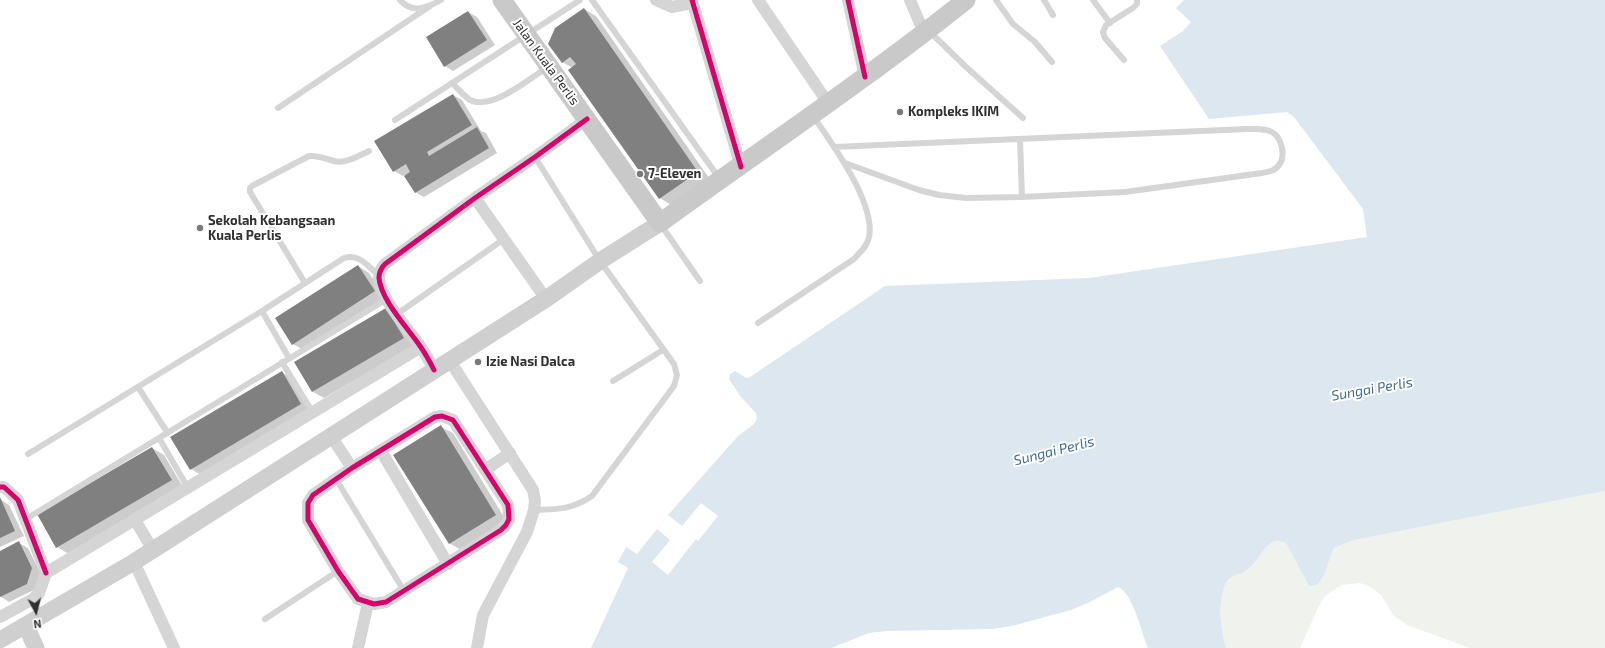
<!DOCTYPE html>
<style>
body{margin:0}
#map{position:relative;width:1605px;height:648px;overflow:hidden;background:#fff;font-family:"Exo 2",sans-serif}
canvas{display:block}
.north{position:absolute;left:16px;top:592px;width:40px;height:40px;-webkit-text-stroke:3px #fff;paint-order:stroke;rotate:173deg;font-size:11px;font-weight:700;line-height:16px;text-align:center;color:#313131}
.north::after{content:'';display:block;margin:auto;width:14px;height:18px;background:#313131;clip-path:polygon(50% 0,100% 100%,50% 72%,0 100%)}
</style>
<div id="map">
<canvas width="1605" height="648"></canvas>
<div class="north">N</div>
</div>
<script>
const ctx = document.querySelector('canvas').getContext('2d');
ctx.lineJoin = 'round';
function fillPath(path, color) { ctx.fillStyle = color; ctx.fill(path, 'evenodd'); }
function trace(path, color, width, dash) { ctx.strokeStyle = color; ctx.lineWidth = width; ctx.lineCap = dash ? 'butt' : 'round'; ctx.setLineDash(dash || []); ctx.stroke(path); }
function label(font, color, halo, rows, align = 'center') {
  ctx.font = font + ' "Exo 2",sans-serif'; ctx.lineWidth = 4; ctx.setLineDash([]); ctx.textBaseline = 'middle'; ctx.strokeStyle = halo; ctx.fillStyle = color; for (const [text, x, y, turn = 0] of rows) {
    ctx.save(); ctx.translate(x, y); ctx.rotate((+turn || 0) * Math.PI / 180); ctx.textAlign = isNaN(turn) ? turn : align; if (halo) ctx.strokeText(text, 0, 0); ctx.fillText(text, 0, 0); ctx.restore();
  }
}
const green = new Path2D(`
 M1605,491v157h-135l-63,-23 -14,-10 -12,-20 -9,-7 -12,-5 -18,2 -16,10 -7,11 -19,42h-74c-5,-22 -9,-41 -1,-63 5,-11 14,-9 22,-15 10,-7 14,-20 24,-27 5,-4 10,-2 15,0l23,42h8c11,-12 10,-23 17,-37l20,-8z`);
const water = new Path2D(`
 M1184,0h421v491l-251,49 -20,8c-7,14 -6,25 -17,37l-8,1 -23,-43c-5,-2 -10,-4 -15,0 -10,7 -14,20 -24,27 -8,6 -17,4 -22,15 -8,22 -4,41 1,63h-78c-6,-14 -15,-55 -30,-61l-28,15 -19,8 -59,16 -20,3 -105,2 -18,2 -38,15h-240l37,-80 -10,-6 8,-15 11,7 31,-39 70,-79 16,-12 3,-5 -1,-6 -15,-16 -12,-18 1,-5 5,-3 11,7 4,-1 135,-91 204,-8 278,-41 -4,-28 -69,-92 -7,-5 -78,7 -49,-73 23,-15 8,-9 -15,-14z`);
const pier = new Path2D(`
 M701,503l17,13 -20,25 -2,-2 -28,36 -16,-13 18,-22 -13,-11 11,-14 14,11z`);
const shadow = new Path2D(`
 M584,9l12,7 113,162 -38,27 -11,-7 -87,-130 -11,-6z
 M468,12l9,5 18,28 -42,26 -8,-5z
 M453,95l9,5 19,31 5,2 11,20 -73,44 -9,-5 -10,-17 -2,1 -9,-5z
 M358,266l11,7 17,25 -81,53 -12,-7z
 M386,309l29,36 -91,53 -11,-6z
 M282,372l11,7 19,32 -109,65 -12,-7z
 M441,427l12,6 54,89 -46,28 -12,-7z
 M152,448l12,7 19,32 -114,67 -12,-7z
 M0,499l9,6 15,31 -24,11z
 M19,543l9,5 13,26 -5,15 -27,13 -9,-6v-44z`);
const building = new Path2D(`
 M584,8l114,164 -39,27 -91,-129 8,-6 -6,-7 -8,6 -14,-19 7,-16z
 M468,11l19,29 -43,27 -18,-30z
 M453,94l19,31 -45,27 2,4 48,-29 12,21 -74,45 -11,-17 6,-4 -4,-8 -13,8 -19,-31z
 M358,265l17,26 -83,54 -17,-27z
 M386,308l18,30 -92,54 -18,-30z
 M282,371l19,33 -111,66 -20,-33z
 M441,425l55,90 -47,29 -56,-89z
 M152,447l20,33 -116,68 -19,-34z
 M0,497l15,34 -15,7z
 M19,541l13,27 -5,16 -27,13v-46z`);
const lane = new Path2D(`
 M400,0c12,14 27,8 41,0
 M592,0l127,178
 M996,0l17,24 22,18 17,20
 M1044,0l9,15
 M1093,0l17,23
 M929,31l36,35 58,52
 M1124,60l-19,-22 -2,-6 3,-7 27,-17 4,-4v-4
 M452,83c5,5 12,13 18,17 22,11 60,-22 78,-33
 M278,108l152,-102
 M395,120l185,-120
 M1020,139l2,58
 M834,147l413,-18c8,0 18,-1 25,3 10,6 14,24 7,33 -4,6 -11,7 -17,8l-137,19 -103,5 -56,1 -27,-3 -20,-5 -74,-27
 M661,225l39,56
 M305,283l-55,-91v-4l2,-2 57,-30c10,-1 16,3 25,5 12,3 24,-5 35,-10
 M262,311l27,47
 M397,314l107,-75
 M758,323l96,-64c6,-7 13,-12 15,-22 7,-33 -37,-94 -56,-121
 M282,362l31,51
 M613,381l50,-31
 M138,387l29,45
 M159,438l29,50
 M28,454l234,-143 82,-53c15,-5 24,8 35,18
 M336,479l68,112
 M534,510c24,-1 37,0 58,-14l82,-110 3,-11 -3,-11 -74,-103 -65,-104
 M26,519l361,-220
 M265,619l73,-48`);
const street = new Path2D(`
 M656,0l16,7 20,-4
 M692,0l49,167
 M758,0l70,103
 M848,0l17,77
 M910,0l14,33
 M475,198l71,101
 M450,361l83,129 2,11 -1,9 -7,22 -44,83 -6,33
 M434,370c-4,-8 -9,-17 -14,-24 -13,-19 -39,-46 -41,-68 0,-6 2,-10 6,-14l90,-66 60,-41 52,-38
 M442,416l11,4 55,85 1,14 -3,6 -5,5 -115,72 -12,2 -16,-5 -20,-28 -30,-51v-17l5,-8 39,-27 83,-51z
 M331,436l21,32
 M381,451l67,113
 M485,470l25,-17
 M0,487h4l14,13 28,73
 M135,520l18,30
 M134,562l40,86
 M0,617l33,-18 6,-6 7,-20 375,-226
 M358,648l10,-45`);
const secondary = new Path2D(`
 M26,626l10,22
 M0,640l134,-78 412,-263 54,-38 60,-38`);
const primary = new Path2D(`
 M502,0l158,223c102,-74 207,-144 306,-223`);
const cycleway = new Path2D(`
 M692,0l49,167
 M848,0l17,77
 M434,370c-4,-8 -9,-17 -14,-24 -13,-19 -39,-46 -41,-68 0,-6 2,-10 6,-14l90,-66 60,-41 52,-38
 M442,416l11,4 55,85 1,14 -3,6 -5,5 -115,72 -12,2 -16,-5 -20,-28 -30,-51v-17l5,-8 39,-27 83,-51z
 M0,487h4l14,13 28,73`);
const markers = [
 [900,112,4,"#797979"],
 [640,174,4,"#797979"],
 [200,228,4,"#797979"],
 [478,362,4,"#797979"]
];
const streetNames = [
 ["Jalan Kuala Perlis",546,62,54]
];
const poiNames = [
 ["Kompleks IKIM",908,112],
 ["7-Eleven",648,174],
 ["Sekolah Kebangsaan",208,221],
 ["Kuala Perlis",208,236],
 ["Izie Nasi Dalca",486,362]
];
const waterNames = [
 ["Sungai Perlis",1372,389,-10],
 ["Sungai Perlis",1054,451,-14]
];
fillPath(green, '#f0f3ed');
fillPath(water, '#dde7f0');
fillPath(pier, '#fff');
fillPath(shadow, '#0003');
fillPath(building, '#808080');
trace(lane, '#d5d5d5', 6);
trace(street, '#d5d5d5', 12);
trace(secondary, '#cfcfcf', 17);
trace(primary, '#c9c9c9', 19);
trace(cycleway, '#d6006c', 5);
for (const [x, y, r, color] of markers) { const dot = new Path2D(); dot.arc(x, y, r, 0, 2 * Math.PI); ctx.fillStyle = color; ctx.fill(dot); trace(dot, '#fff', 1.5); }
label('13px', '#313131', '#fff', streetNames);
label('bold 13px', '#313131', '#fff', poiNames, 'left');
label('italic 14px', '#456b8d', '#fff', waterNames);
</script>
